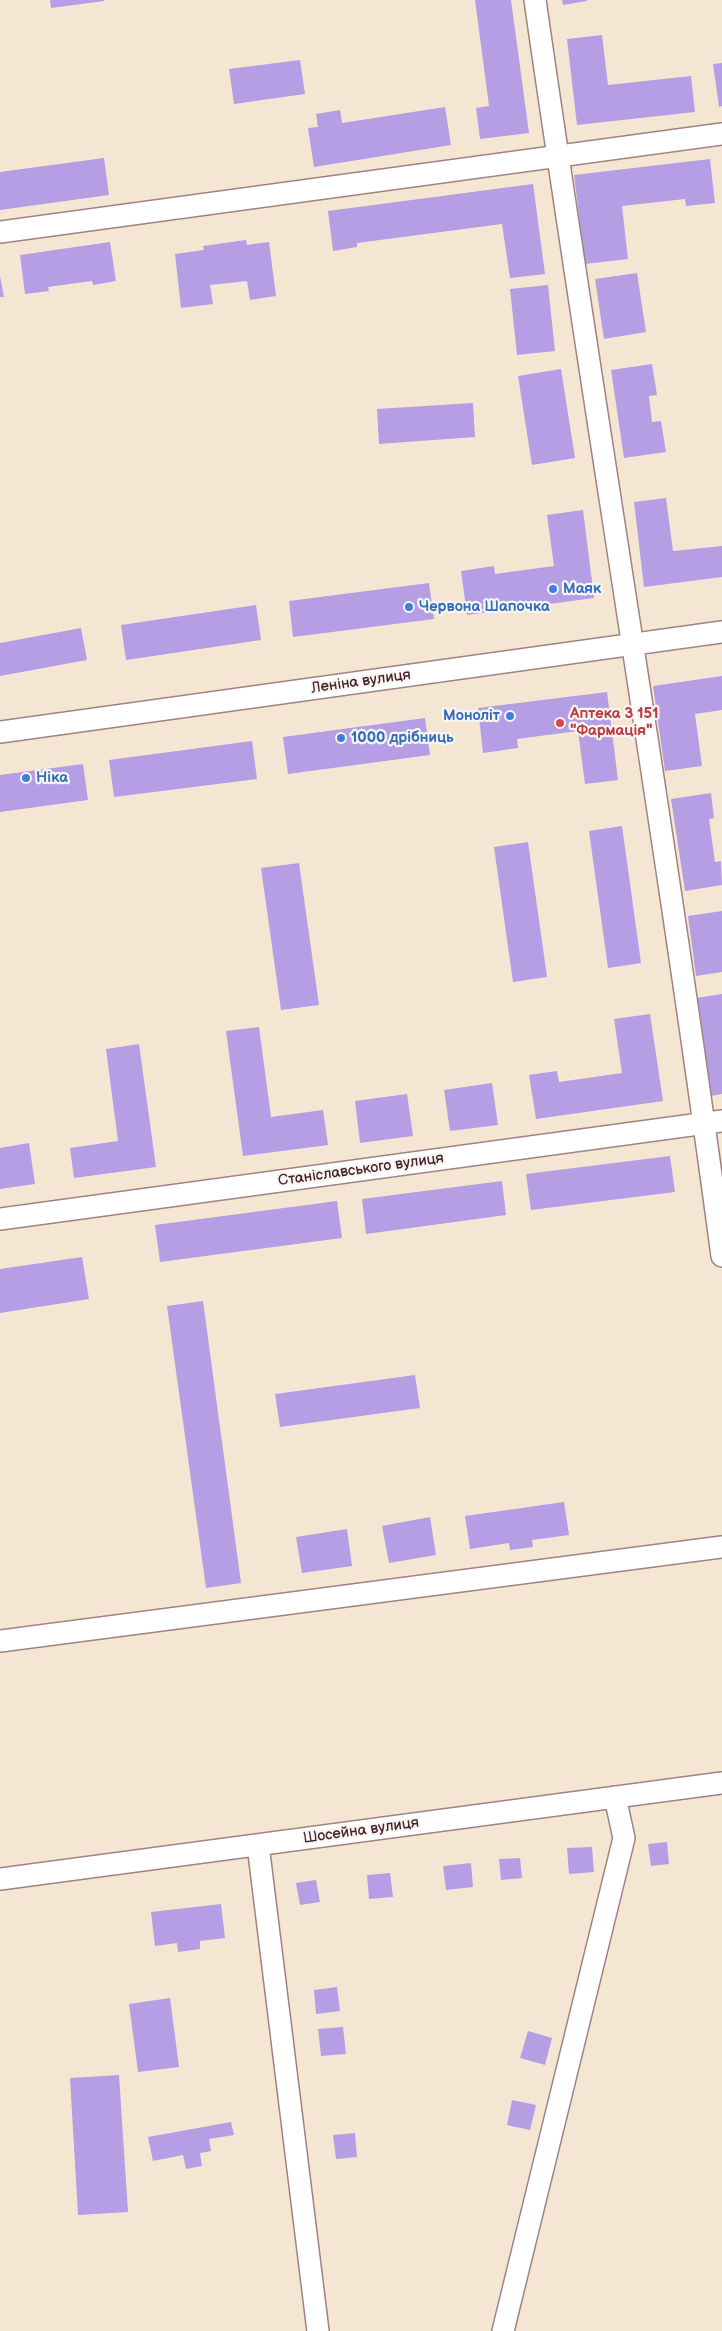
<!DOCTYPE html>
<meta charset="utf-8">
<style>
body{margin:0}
canvas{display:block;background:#f5e6d4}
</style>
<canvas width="722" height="2331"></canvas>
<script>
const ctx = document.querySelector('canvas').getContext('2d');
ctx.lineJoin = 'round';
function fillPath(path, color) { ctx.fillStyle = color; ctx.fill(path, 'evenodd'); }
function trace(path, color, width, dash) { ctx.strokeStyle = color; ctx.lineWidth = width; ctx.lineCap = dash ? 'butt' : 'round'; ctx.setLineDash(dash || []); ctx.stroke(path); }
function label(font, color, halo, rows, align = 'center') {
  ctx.font = font + ' "Balsamiq Sans",sans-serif'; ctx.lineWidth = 4.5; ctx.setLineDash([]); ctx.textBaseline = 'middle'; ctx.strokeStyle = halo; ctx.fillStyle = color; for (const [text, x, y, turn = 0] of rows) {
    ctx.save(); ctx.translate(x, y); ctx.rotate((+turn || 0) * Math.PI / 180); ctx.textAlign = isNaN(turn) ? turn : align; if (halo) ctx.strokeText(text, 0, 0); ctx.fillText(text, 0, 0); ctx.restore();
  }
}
const building = new Path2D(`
 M50,0h54v1l-53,7z
 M475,0h36l18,133 -49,6 -4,-31 13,-2z
 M562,0h25v1l-24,4z
 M602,35l6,50 83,-9 4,36 -118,13 -10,-86z
 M300,60l5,34 -71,10 -5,-35z
 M722,63v43l-3,1 -6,-43z
 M445,107l6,38 -137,22 -6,-39 10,-1 -2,-13 24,-4 2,13z
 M104,158l5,37 -109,15v-38z
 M710,159l5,44 -29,3 -1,-7 -63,7 6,53 -43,5 -11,-89z
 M533,184l12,90 -35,4 -8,-54 -145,19v4l-24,4 -5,-40z
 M246,240l1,5 22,-3 7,54 -26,4 -3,-19 -37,4 3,19 -32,4 -6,-54 29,-4 -1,-4z
 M110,242l6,39 -23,4 -1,-4 -44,6 1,4 -24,3 -5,-39z
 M637,273l9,59 -42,7 -9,-60z
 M0,276l4,21h-4z
 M548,285l7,66 -38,4 -7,-66z
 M652,364l5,31 -8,1 3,26 9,-1 5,31 -42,6 -13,-88z
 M561,369l14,89 -43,7 -14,-89z
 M473,403l2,34 -96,7 -2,-35z
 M666,498l7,53 49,-5v31l-78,10 -10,-85z
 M583,510l11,88 -127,17 -6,-44 33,-5 1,8 59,-8 -7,-51z
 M429,583l5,36 -141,18 -4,-36z
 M256,605l5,35 -135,20 -5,-35z
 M81,628l6,32 -87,16v-33z
 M722,676v34l-27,4 7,52 -37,5 -12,-85z
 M607,692l11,88 -33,4 -7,-53 -61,8 1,9 -35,5 -5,-45z
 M425,718l5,37 -142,19 -5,-37z
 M252,741l5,38 -143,18 -5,-37z
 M83,764l5,36 -88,12v-37z
 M711,793l3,25 -5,1 6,43 6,-1 1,24 -37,6 -14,-92z
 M622,826l19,137 -33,5 -19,-137z
 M528,842l19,135 -34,5 -19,-135z
 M299,863l20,142 -38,5 -20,-142z
 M722,911v61l-26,4 -8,-60z
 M722,994v100l-11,2 -15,-98z
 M650,1014l13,87 -127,18 -7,-44 28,-4 2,11 63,-9 -8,-54z
 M259,1027l12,90 52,-7 5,35 -85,11 -17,-125z
 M139,1044l17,123 -82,11 -4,-30 48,-7 -12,-92z
 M492,1083l6,42 -48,6 -6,-41z
 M407,1094l6,42 -53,7 -5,-42z
 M29,1143l6,41 -35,5v-41z
 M670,1156l5,36 -144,18 -5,-36z
 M502,1181l4,34 -140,19 -4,-35z
 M337,1201l5,37 -182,24 -5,-37z
 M82,1257l7,42 -89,14v-44z
 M203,1301l38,282 -35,5 -39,-282z
 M415,1375l5,33 -140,19 -5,-33z
 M564,1502l5,33 -37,5 1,7 -23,3 -1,-7 -39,6 -5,-33z
 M430,1517l6,38 -47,8 -7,-37z
 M347,1529l5,37 -50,7 -6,-36z
 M667,1842l2,22 -18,2 -3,-22z
 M592,1847l2,25 -25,2 -2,-26z
 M520,1858l2,20 -21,2 -2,-21z
 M471,1863l2,24 -27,3 -3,-24z
 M390,1873l3,24 -24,2 -2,-24z
 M316,1880l4,22 -20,3 -4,-22z
 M221,1904l4,34 -25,3v8l-22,3 -1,-9 -22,3 -4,-34z
 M337,1987l3,24 -24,3 -2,-24z
 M170,1998l9,69 -41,5 -9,-68z
 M343,2027l3,27 -25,2 -3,-27z
 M528,2031l24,7 -7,27 -25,-7z
 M119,2075l9,137 -50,3 -8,-137z
 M512,2100l24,5 -6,25 -23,-5z
 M231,2122l3,13 -25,4 2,12 -11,2 2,13 -16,3 -3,-14 -30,6 -5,-24z
 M355,2133l2,24 -21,2 -3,-24z`);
const minor = new Path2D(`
 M535,0c60,419 131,836 187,1256
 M0,232l722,-98
 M0,732l722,-100
 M0,1219l722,-98
 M0,1641l722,-94
 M258,1845l60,486
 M0,1879l722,-96
 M503,2331l121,-493 -9,-41`);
const markers = [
 [553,589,5,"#3f7fe0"],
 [409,607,5,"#3f7fe0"],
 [510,716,5,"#3f7fe0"],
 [560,723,5,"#e0444e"],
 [341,738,5,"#3f7fe0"],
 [26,778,5,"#3f7fe0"]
];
const shopNames = [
 ["Маяк",563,589],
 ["Червона Шапочка",419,607],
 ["Моноліт",500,716,"right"],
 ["1000 дрібниць",351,738],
 ["Ніка",36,778]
];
const streetNames = [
 ["Леніна вулиця",361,682,-8],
 ["Станіславського вулиця",361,1170,-8],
 ["Шосейна вулиця",361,1831,-8]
];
const healthNames = [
 ["Аптека 3 151",570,714],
 ["\"Фармація\"",570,731]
];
fillPath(building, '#b59ee3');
trace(minor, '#a08280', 24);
trace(minor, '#fff', 21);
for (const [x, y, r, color] of markers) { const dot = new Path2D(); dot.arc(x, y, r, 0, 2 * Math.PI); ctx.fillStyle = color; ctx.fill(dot); trace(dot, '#f6f6f2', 2); }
label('bold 15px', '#366cbe', '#f6f6f2', shopNames, 'left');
label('15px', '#4a1f2b', '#f6f6f2', streetNames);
label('bold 15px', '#be3a42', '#f6f6f2', healthNames, 'left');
</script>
